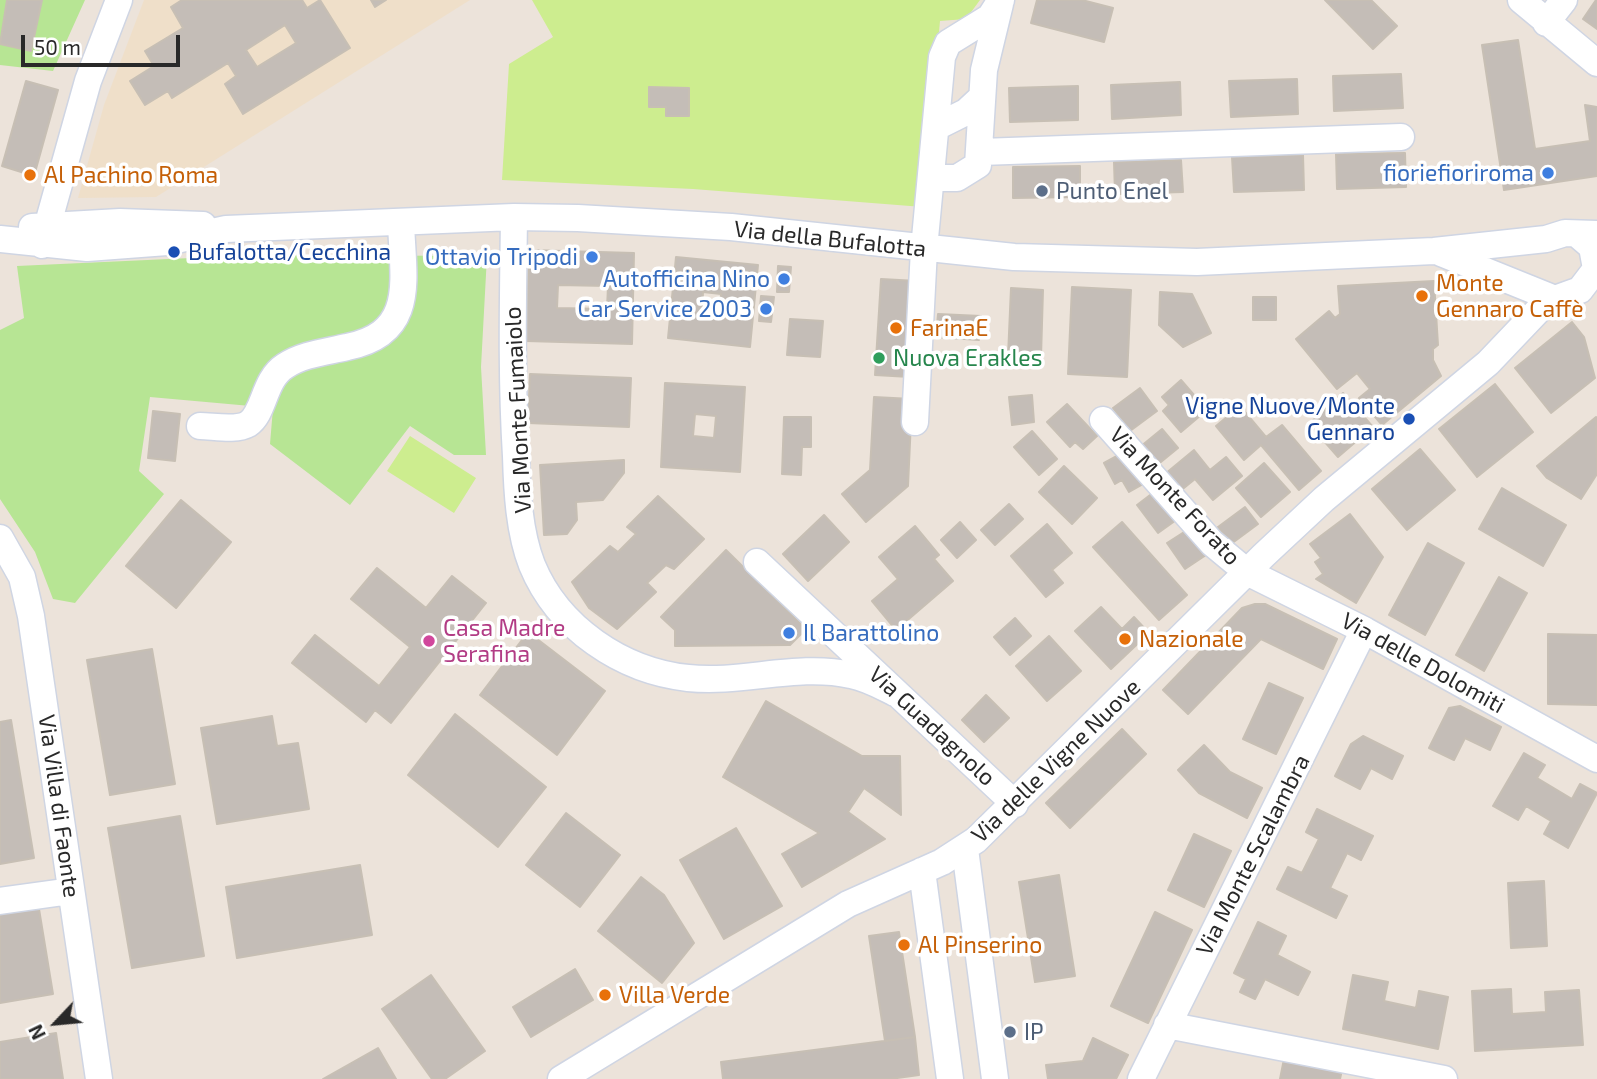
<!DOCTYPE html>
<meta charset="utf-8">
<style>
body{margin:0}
#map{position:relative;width:1597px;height:1079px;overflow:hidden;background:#ece3da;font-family:"Exo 2",sans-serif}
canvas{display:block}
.north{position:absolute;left:21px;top:988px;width:70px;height:70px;-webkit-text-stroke:5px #fff;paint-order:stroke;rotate:244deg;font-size:19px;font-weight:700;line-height:28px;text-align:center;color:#292929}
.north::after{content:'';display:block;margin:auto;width:24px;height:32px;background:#292929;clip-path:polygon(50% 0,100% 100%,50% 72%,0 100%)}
.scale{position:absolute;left:21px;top:35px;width:159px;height:32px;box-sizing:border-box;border:4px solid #292929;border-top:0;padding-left:9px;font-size:21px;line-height:24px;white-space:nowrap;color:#292929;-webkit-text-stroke:5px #fff;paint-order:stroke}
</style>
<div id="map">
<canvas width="1597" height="1079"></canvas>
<div class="north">N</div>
<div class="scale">50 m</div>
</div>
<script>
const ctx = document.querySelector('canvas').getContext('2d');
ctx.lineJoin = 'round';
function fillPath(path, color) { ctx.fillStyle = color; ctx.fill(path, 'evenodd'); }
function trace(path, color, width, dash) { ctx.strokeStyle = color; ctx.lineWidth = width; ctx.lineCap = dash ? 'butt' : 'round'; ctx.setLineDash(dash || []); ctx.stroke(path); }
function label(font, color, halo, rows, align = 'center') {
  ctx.font = font + ' "Exo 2",sans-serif'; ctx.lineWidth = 7; ctx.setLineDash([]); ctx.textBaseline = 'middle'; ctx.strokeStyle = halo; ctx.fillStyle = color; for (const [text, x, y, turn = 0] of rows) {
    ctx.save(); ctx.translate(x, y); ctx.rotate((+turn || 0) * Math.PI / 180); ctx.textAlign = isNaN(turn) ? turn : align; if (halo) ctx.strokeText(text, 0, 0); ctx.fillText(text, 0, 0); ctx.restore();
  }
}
const education = new Path2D(`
 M144,0h326l-314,197 -78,1 26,-93z`);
const green = new Path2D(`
 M0,0h85l-32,71 -53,-6z
 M256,255l231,1 -6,111 5,88h-32l-44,-29 -60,79 -80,-61 3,-36 -123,-11 -11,74 25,23 -89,109 -22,-4 -18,-47 -35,-53v-169l24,-12 -7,-52z`);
const pitch = new Path2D(`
 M532,0h448l-14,19 -26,2 -17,186 -230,-18 -191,-9 7,-116 44,-27z
 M410,436l66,42 -22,35 -67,-42z`);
const building = new Path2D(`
 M7,0h35l-11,51 -31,-7z
 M182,0h120l5,8 13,-8 30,48 -107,66 -18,-30 11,-8 -8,-13 -56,35 -4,-7 -23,14 -15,-24 24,-15 -9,-15 38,-23 -12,-21zM285,25l11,18 -39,24 -11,-17z
 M371,0h15l-11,7z
 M1037,0h45l31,8 -9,34 -73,-19z
 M1325,0h46l26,26 -24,23z
 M1596,0h1v29l-14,-10z
 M1518,40l17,109 55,-8 -5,-36 12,2v69l-93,14 -22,-145z
 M1401,74l2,34 -69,3 -1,-35z
 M1297,79l1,35 -67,3 -2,-36z
 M26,81l32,9 -24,86 -32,-10z
 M1180,82l1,33 -69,4 -1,-34z
 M1078,86v34l-68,2 -1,-34z
 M649,87l40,1v28h-23v-9h-17z
 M1405,153l1,34 -69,2 -1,-35z
 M1303,155l1,35 -70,2 -2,-35z
 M1181,160l2,32 -68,2 -1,-32z
 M1080,166v31l-67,1v-31z
 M529,250l105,3 -2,91 -106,-3zM558,285l50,1 -1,23 -50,-1z
 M676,257l82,8 -8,82 -82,-9zM703,292l18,2 -1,20 -18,-1z
 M778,266l13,1 -2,25h-12z
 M881,279l36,2 -7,96 -35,-2z
 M1434,281l4,64 -5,4v11l8,16 -59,49 -23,-27 11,-9 -13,-16 -20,16 -41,-50 33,-28 6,7 5,-4 -2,-28z
 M1072,287l59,3 -4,87 -59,-3z
 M1011,288l32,2 -2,67 -33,-1z
 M1160,292l32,2 19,39 -28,14 -24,-22z
 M761,296l13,1 -3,25 -12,-1z
 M1253,297h23v23h-23z
 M938,314l43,2 -2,24 -43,-3z
 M790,319l33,2 -3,36 -33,-2z
 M1572,322l12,15 11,41 -44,35 -36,-45z
 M530,374l101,4 -2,49 -101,-4z
 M1181,380l26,30 -26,22 -18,-21 6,-6 -7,-8z
 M665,383l80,4 -5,85 -79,-5zM695,414l21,2 -2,22 -21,-2z
 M1495,384l38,48 -56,45 -38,-48z
 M1140,388l17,23 -27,20 -17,-23z
 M1343,393l30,34 -35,30 -29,-33z
 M1032,395l2,27 -22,3 -3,-28z
 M874,397l38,2 -4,87 -42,36 -24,-28 28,-24z
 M1067,404l30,32 -14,13 -8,-7 -5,5 -23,-25z
 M1240,406l26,31 16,-12 39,46 -22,19 -38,-45 -17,15 -28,-34z
 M153,411l27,3 -5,47 -27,-3z
 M784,417h27v30h-9l-1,28 -19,-1z
 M1596,417l1,57 -16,25 -34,-21 -10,-12z
 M1162,429l16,19 -22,18 -16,-19z
 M1032,431l25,28 -18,16 -25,-28z
 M1420,449l35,41 -48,40 -35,-41z
 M1128,450l17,33 -16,9 -7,-12 -7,4 -11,-21z
 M1194,450l16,20 16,-13 16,19 -29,24 -18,-21 -16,13 -14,-18z
 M624,460v13l-21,27 -27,2 1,18 -10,14 -23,1 -4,-70z
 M1264,463l26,29 -29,25 -25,-29z
 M1064,466l33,32 -25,26 -33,-32z
 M1502,488l64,37 -23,41 -64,-37z
 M1158,489l21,29 -21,15 -21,-28z
 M658,496l46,43 -30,30 -8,-4 -19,18 9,9 -39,37 -28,-21 -17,-26 38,-36 8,6 18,-18 -9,-7z
 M181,500l50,42 -55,66 -50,-42z
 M1009,504l14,15 -28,26 -14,-15z
 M1245,507l13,17 -27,20 -13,-17z
 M1350,514l33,43 -27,46 -40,-24 7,-5 -8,-12 6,-4 -11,-14z
 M824,515l25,27 -41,39 -25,-27z
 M960,522l16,18 -19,18 -16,-18z
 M1122,522l65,73 -28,25 -66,-73z
 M1047,524l25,29 -20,17 11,13 -17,14 -35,-41z
 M1195,525l17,26 -27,18 -18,-26z
 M915,526l24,29 -5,4 19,22 -57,49 -24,-29 26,-22 -19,-22z
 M1428,543l36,20 -39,72 -36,-20z
 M726,550l80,79 -16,16 -115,1v-16l-14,-13z
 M377,568l49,40 26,-32 34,27 -95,120 -16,-13 -9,12 -74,-59 23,-28 64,51 31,-39 -59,-48z
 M1499,577l28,16 -43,78 -28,-16z
 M1255,604h10l72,35 -14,30 -62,-30 -73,75 -25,-24 79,-82z
 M1101,607l21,22 12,-12 15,16 -38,36 -36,-38z
 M1015,618l16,18 -21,19 -16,-18z
 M528,632l77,59 -48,64 -77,-60z
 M1548,634l49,1v70l-49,-1z
 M1049,636l32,35 -34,30 -31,-35z
 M152,649l23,135 -65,11 -23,-135z
 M1269,683l34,15 -27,56 -33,-15z
 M986,695l23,23 -25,24 -22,-22z
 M766,701l96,55h38l1,59 -37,-27 -16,24 37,27 -83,48 -20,-33 37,-21 -96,-56z
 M1460,706l41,21 -11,23 -25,-12 -11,22 -25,-12 20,-40z
 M455,714l91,73 -48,60 -90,-72z
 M272,716l5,30 21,-3 11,66 -92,15 -16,-96z
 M11,720l23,138 -34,6v-142z
 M1122,729l24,25 -76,74 -24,-25z
 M1363,736l40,20 -11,23 -21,-11 -11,21 -25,-13 16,-32z
 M1204,745l26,27 32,16 -15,30 -48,-25 -21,-23z
 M1524,753l21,12 -8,13 35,21 8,-15 17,9 -29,55 -24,-14 7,-13 -25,-15 -8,14 -25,-14z
 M1317,809l56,27 -12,24 -14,-7 -17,35 17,8 -11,22 -59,-29 11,-22 14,6 17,-34 -13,-7z
 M566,813l54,42 -40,52 -54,-42z
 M180,816l24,140 -72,12 -24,-140z
 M736,828l46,78 -58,33 -44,-79z
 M1194,834l37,17 -27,56 -36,-17z
 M360,865l12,70 -135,23 -11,-71z
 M1059,875l16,101 -40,6 -16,-100z
 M641,877l23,18 30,48 -32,40 -64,-52z
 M1544,881l3,65 -36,2 -3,-65z
 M38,903l15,91 -53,9v-94z
 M1155,912l37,18 -44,93 -37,-17z
 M1258,922l28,14 -9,19 33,17 -12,23 -33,-16 -10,20 -15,-7 6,-13 -12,-6z
 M899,932l16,105 -30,4 -16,-105z
 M575,969l18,31 -62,37 -18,-30z
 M431,975l54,76 -40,28h-13l-50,-70z
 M1353,975l35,7 -4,19 32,7 3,-17 29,6 -10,52 -95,-20z
 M1511,989l1,25 34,-2 -1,-20 34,-2 4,55 -108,6 -3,-60z
 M56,1033l7,46h-63v-37z
 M915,1037l4,38 -29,4h-167l-2,-17z
 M1093,1038l35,17 -12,24h-68l-2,-14 37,-4z
 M378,1048l18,31h-73z
 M1284,1059l58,11 -2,9h-60z`);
const minor = new Path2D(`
 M1521,0l76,63
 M1546,23l18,-23
 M936,127l30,-15 14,-13
 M981,152l420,-15
 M931,178h26l21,-13 6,-95 16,-66
 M514,217c-1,80 -3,159 2,239 1,35 3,76 16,109 26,63 90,106 156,113 54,6 109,-15 163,-3 16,3 30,11 44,18
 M32,227l88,-5 83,3
 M0,239l87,9 80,-6 59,-13 288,-12 64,1 153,9 283,30 183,5 237,-11 112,-12 19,-6 32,1
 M42,245l46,-164 31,-81
 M1441,253l114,46 25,-9 16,-21 -4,-22 -14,-12
 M1103,420l109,123 35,29 117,58 233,129
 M915,422l9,-173 18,-192 6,-14 42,-26 11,-17
 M200,426c13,0 36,5 48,-2 17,-11 15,-44 37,-58 18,-12 41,-14 62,-19 70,-14 56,-67 54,-124
 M0,538l22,39 9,39 68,463
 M757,562l258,242
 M965,849l30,230
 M922,871l28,208
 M0,901l71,-10
 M1167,1025l277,54
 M561,1079l287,-175 94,-42 34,-22 288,-285 60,-56 164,-136 61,-64
 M1141,1079l223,-449`);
const markers = [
 [1548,173,7,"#3f7fe0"],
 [30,175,7,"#e8710a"],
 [1042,191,7,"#5c6f8a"],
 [174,252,7,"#1a4fb4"],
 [592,257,7,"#3f7fe0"],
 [784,279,7,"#3f7fe0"],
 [1422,296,7,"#e8710a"],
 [766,309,7,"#3f7fe0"],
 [896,328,7,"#e8710a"],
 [879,358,7,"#2e9e5b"],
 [1409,419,7,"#1a4fb4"],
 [789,633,7,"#3f7fe0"],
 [1125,639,7,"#e8710a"],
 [429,641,7,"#d1479c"],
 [904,945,7,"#e8710a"],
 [605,995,7,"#e8710a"],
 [1010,1032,7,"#5c6f8a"]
];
const shopNames = [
 ["fioriefioriroma",1534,173],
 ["Ottavio Tripodi",578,257],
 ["Autofficina Nino",770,279],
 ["Car Service 2003",752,309],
 ["Il Barattolino",803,633,"left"]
];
const foodNames = [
 ["Al Pachino Roma",44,175],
 ["Monte",1436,283],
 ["Gennaro Caffè",1436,309],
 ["FarinaE",910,328],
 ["Nazionale",1139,639],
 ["Al Pinserino",918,945],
 ["Villa Verde",619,995]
];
const serviceNames = [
 ["Punto Enel",1056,191],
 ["IP",1024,1032]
];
const streetNames = [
 ["Via della Bufalotta",830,239,6],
 ["Via Monte Fumaiolo",518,410,-93],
 ["Via Monte Forato",1175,496,47],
 ["Via delle Dolomiti",1423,663,29],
 ["Via Guadagnolo",932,726,43],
 ["Via delle Vigne Nuove",1056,761,-44],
 ["Via Villa di Faonte",59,806,82],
 ["Via Monte Scalambra",1253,855,-63]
];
const transitNames = [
 ["Bufalotta/Cecchina",188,252],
 ["Vigne Nuove/Monte",1395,406,"right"],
 ["Gennaro",1395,432,"right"]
];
const leisureNames = [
 ["Nuova Erakles",893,358]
];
const hotelNames = [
 ["Casa Madre",443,628],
 ["Serafina",443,654]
];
fillPath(education, '#efdfc9');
fillPath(green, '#b7e594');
fillPath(pitch, '#cded8f');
fillPath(building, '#c4bdb7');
trace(building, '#c7bfb4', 2);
trace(minor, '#cfd5e3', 29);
trace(minor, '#fff', 26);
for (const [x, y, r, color] of markers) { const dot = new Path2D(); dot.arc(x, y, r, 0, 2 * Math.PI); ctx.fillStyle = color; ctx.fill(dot); trace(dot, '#fff', 2.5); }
label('23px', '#366cbe', '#fff', shopNames, 'right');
label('23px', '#c56008', '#fff', foodNames, 'left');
label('23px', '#4e5e75', '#fff', serviceNames, 'left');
label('23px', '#292929', '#fff', streetNames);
label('23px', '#164399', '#fff', transitNames, 'left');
label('23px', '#27864d', '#fff', leisureNames, 'left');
label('23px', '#b23c85', '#fff', hotelNames, 'left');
</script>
